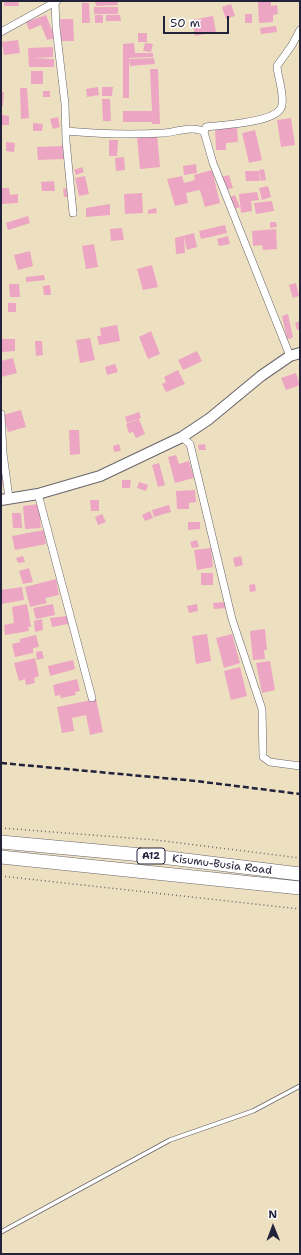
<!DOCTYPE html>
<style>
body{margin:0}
#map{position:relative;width:301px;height:1255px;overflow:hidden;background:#ede0c0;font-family:"Shantell Sans",sans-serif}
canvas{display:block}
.frame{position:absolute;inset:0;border:2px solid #22223b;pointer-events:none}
.north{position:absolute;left:253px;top:1207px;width:40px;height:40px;-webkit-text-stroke:3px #fff;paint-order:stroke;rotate:359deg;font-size:11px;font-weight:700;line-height:16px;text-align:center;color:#22223b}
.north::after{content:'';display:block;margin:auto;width:14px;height:18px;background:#22223b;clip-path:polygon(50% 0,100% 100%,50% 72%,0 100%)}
.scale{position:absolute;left:163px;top:16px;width:66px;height:18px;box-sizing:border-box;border:2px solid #22223b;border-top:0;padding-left:5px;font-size:12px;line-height:14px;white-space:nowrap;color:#22223b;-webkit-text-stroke:3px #fff;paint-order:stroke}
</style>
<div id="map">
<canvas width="301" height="1255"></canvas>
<div class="frame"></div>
<div class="north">N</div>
<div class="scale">50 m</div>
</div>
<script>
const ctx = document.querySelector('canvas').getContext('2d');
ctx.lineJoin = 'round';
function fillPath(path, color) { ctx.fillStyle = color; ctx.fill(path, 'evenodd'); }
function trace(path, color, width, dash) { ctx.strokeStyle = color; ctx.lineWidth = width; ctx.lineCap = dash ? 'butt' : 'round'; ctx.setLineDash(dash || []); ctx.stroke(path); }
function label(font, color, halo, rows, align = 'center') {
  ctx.font = font + ' "Shantell Sans",sans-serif'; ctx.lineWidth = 3; ctx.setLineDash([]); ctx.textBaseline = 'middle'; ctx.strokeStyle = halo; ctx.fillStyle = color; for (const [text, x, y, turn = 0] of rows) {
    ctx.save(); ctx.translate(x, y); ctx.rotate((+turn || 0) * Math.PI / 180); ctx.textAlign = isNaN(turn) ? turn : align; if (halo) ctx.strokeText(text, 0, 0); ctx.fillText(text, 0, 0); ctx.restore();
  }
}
const building = new Path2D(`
 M4,1h14l1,5h-15z
 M95,1h22l1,4 -22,1z
 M271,1v5l6,-1 1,9 -5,1v7l-14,1 -1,-21z
 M82,3h7l1,20h-8z
 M231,4l4,12 -9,3 -4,-12z
 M94,7h24v7h-24z
 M245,14h7v9h-7z
 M46,15l9,23 -8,2 -6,-15 -12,5 -3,-8z
 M95,15h8v8h-8z
 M106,15h14l1,6h-15z
 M213,16l3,16 -21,4 -3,-16z
 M60,19h13l1,22h-13z
 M276,26l1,6 -16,2 -1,-6z
 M138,33h9v9h-9z
 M18,40l2,13 -16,2 -2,-13z
 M134,43l1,10h18v4l-24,1v-8v48h-6v-54z
 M145,43l8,1 -2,8 -8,-1z
 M53,47v10l-19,1 20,1v8h-25l-1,-19z
 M154,58l1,6 -25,2 -1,-7z
 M150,69h8l2,55h-8v-8v6h-29v-11h29z
 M31,71h12v13h-12z
 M98,87l1,8 -12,2 -1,-8z
 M102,87h11l-1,9h-10z
 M20,88h7l2,30 -8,1z
 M43,91h7v6h-7z
 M1,92h3l-1,14h-2z
 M102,99h8l1,22h-8z
 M1,115l8,1v9h-8z
 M58,117l2,10 -7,2 -3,-10z
 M291,118l4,27 -14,2 -4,-27z
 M33,123l10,1 -1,7h-9z
 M237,127l1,15 -12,1v7h-10l-1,-22z
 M255,130l7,30 -13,3 -7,-30z
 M157,135l3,32 -20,2 -3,-32z
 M109,140h9l-1,16h-8z
 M6,142l9,1 -1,9 -8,-1z
 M63,146l1,13 -26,1 -1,-13z
 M124,157l1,13 -9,1 -1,-13z
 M196,164l1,9 -13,2 -1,-9z
 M82,167l2,5 -8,3 -2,-5z
 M264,169l2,11 -5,1 -2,-11z
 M212,170l8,33 -15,4 -5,-17 -14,3 2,10 -13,3 -8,-27 15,-3 2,7 11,-3 -1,-5z
 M245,171h14l1,10h-14z
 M229,175l4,13 -8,2 -4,-13z
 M85,176l4,18 -10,2 -4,-18z
 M54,181l1,10h-13l-1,-9z
 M268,186l3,11 -9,3 -3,-12z
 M1,188h8l1,7 8,-1v9l-17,1z
 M68,188l1,8 -5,1 -1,-8z
 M257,192l2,8 -8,1 1,10 -11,2 -2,-19z
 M142,193l1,20 -18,1 -1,-20z
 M235,195l5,12 -5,2 -5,-12z
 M272,201l2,10 -18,3 -2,-11z
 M110,204v11l-24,2v-9z
 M156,208l1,5 -9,1v-4z
 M28,216l2,7 -22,7 -2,-7z
 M270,222h6l1,5 -7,1z
 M225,225l2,8 -26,6 -2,-8z
 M122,228l2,12 -13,1 -1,-12z
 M276,229l1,20 -14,1 -1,-5 -9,1 -1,-15z
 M194,233l3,14 -10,3 -3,-13 1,16 -9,1 -1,-16z
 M228,236l2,8 -11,2 -2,-7z
 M94,244l4,23 -12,2 -4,-23z
 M30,251l3,15 -15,4 -4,-15z
 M152,265l6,22 -15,3 -6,-21z
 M44,275l1,5 -19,2v-5z
 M296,283l3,13 -6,2 -4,-13z
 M9,284h10l1,13h-10z
 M50,285l1,10h-7l-1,-9z
 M8,303h8v9h-8z
 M288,314l5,24 -6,1 -5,-23z
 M300,321v8l-3,1 -2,-7z
 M117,325l3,16 -21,4 -2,-9h4l-1,-8z
 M151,331l9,23 -12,5 -9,-22z
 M90,338l5,22 -15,3 -4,-23z
 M1,339h14v12l-13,1z
 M35,341h7l1,14 -7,1z
 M197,351l5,10 -19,9 -5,-10z
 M13,358l4,15 -16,4v-16z
 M115,364l3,8 -11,3 -2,-8z
 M178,370l7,14 -19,8 -4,-8 4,-2 -2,-5z
 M296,373l4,12 -14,5 -5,-12z
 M21,410l5,17 -18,5 -5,-17z
 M139,412l2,6 -14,5 -2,-6z
 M139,419l6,15 -9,4 -3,-6 -4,1 -3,-9z
 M69,430h10l1,24 -10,1z
 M119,444l2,7 -7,1 -1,-6z
 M205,444l1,6h-7l-1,-5z
 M176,455l3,9 10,-3 5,17 -19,5 -7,-26z
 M159,463l6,22 -7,2 -6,-22z
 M1,468l4,16 -4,1z
 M122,480h9l-1,8h-8z
 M139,482l9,3 -2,6 -9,-3z
 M195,490l1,12 -7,1v6h-12l-1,-18z
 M90,500h9v11h-8z
 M39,504l2,24 -16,1 -2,-23z
 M169,505l2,7 -17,5 -2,-7z
 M150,511l3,7 -8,3 -3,-6z
 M12,513h9l1,15h-9z
 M102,514l4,8 -8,3 -3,-8z
 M188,522h12v7l-12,1z
 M44,530l2,14 -31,6 -3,-14z
 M197,540l2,7 -7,1 -2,-6z
 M211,548l2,19 -16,3 -3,-20z
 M23,556l2,6 -7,1 -2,-5z
 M241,556l2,9 -8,2 -2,-9z
 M29,568l4,14 -10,2 -4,-13z
 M201,573h12v12h-12z
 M56,579l3,16 -14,3 2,5 -17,4 -5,-20z
 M255,584l1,7 -6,1 -1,-7z
 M22,587l2,13 -23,4v-14z
 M226,602l1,6 -13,1 -1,-6z
 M27,604l4,23h-3l1,4 -24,4 -1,-10 10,-2 -2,-16z
 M53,604l2,11 -19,4 -3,-11z
 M197,604l1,7 -9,2 -2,-7z
 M67,616l1,8 -16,3 -2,-9z
 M42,619l1,11 -8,2 -1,-11z
 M265,629l2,21h-3l1,9 -12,1 -3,-29z
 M207,634l4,27 -15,3 -4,-28z
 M232,634l8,29 -16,5 -8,-30z
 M36,635l3,12 -6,1v5l-18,4 -3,-13 8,-2v-3z
 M42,651l2,7 -7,2 -1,-8z
 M35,658l4,18 -5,2 1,5 -9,2 -1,-6 -6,2 -5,-18z
 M73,660l2,9 -25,7 -2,-10z
 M270,661l5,29 -13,3 -6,-30z
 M240,667l7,29 -16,4 -7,-29z
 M77,679l3,12 -5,1 1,3 -15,3 -1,-3 -5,1 -2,-11z
 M96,699l7,33 -13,3 -4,-20 -14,3 2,13 -12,2 -5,-26z`);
const path = new Path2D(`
 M1,828l155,12 144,18
 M1,876l299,33`);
const lane = new Path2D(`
 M1,1232l169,-92 83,-29 47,-25`);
const street = new Path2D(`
 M55,2l1,25 9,77 1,37 7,72
 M1,32l56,-31
 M66,131c32,3 66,4 98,2 12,-1 30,-8 40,-1
 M290,356l-77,-193 -9,-31 2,-5c15,-2 74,-4 76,-22 2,-13 -4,-26 -5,-39l15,-21 8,-15
 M1,414l2,39 6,45
 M182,437l8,7 42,175 30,90 1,48 7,5 30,4
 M38,494l54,204`);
const secondary = new Path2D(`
 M1,500l37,-6 62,-18 82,-39 27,-18 52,-43 29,-20 10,-3`);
const highway = new Path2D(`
 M1,842l152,14 147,18
 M1,857l299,31`);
const rail = new Path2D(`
 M1,763l195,18 104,13`);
const shields = [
 [151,856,28]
];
const shieldNames = [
 ["A12",151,856]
];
const streetNames = [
 ["Kisumu-Busia Road",222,865,7]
];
fillPath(building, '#eca5c2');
trace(lane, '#69646a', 5);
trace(street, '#69646a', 8);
trace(secondary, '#69646a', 12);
trace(highway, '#69646a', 14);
trace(path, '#69646a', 1.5, [1, 3]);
trace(lane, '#fff', 3.5);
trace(street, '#fff', 7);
trace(secondary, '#fff', 10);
trace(highway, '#fff', 13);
trace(rail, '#22223b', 2.5, [6, 3]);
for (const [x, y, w] of shields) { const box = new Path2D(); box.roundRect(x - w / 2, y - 8, w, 16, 3); ctx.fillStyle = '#fff'; ctx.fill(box); trace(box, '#22223b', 1); }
label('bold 10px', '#22223b', null, shieldNames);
label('11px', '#22223b', '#fff', streetNames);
</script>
